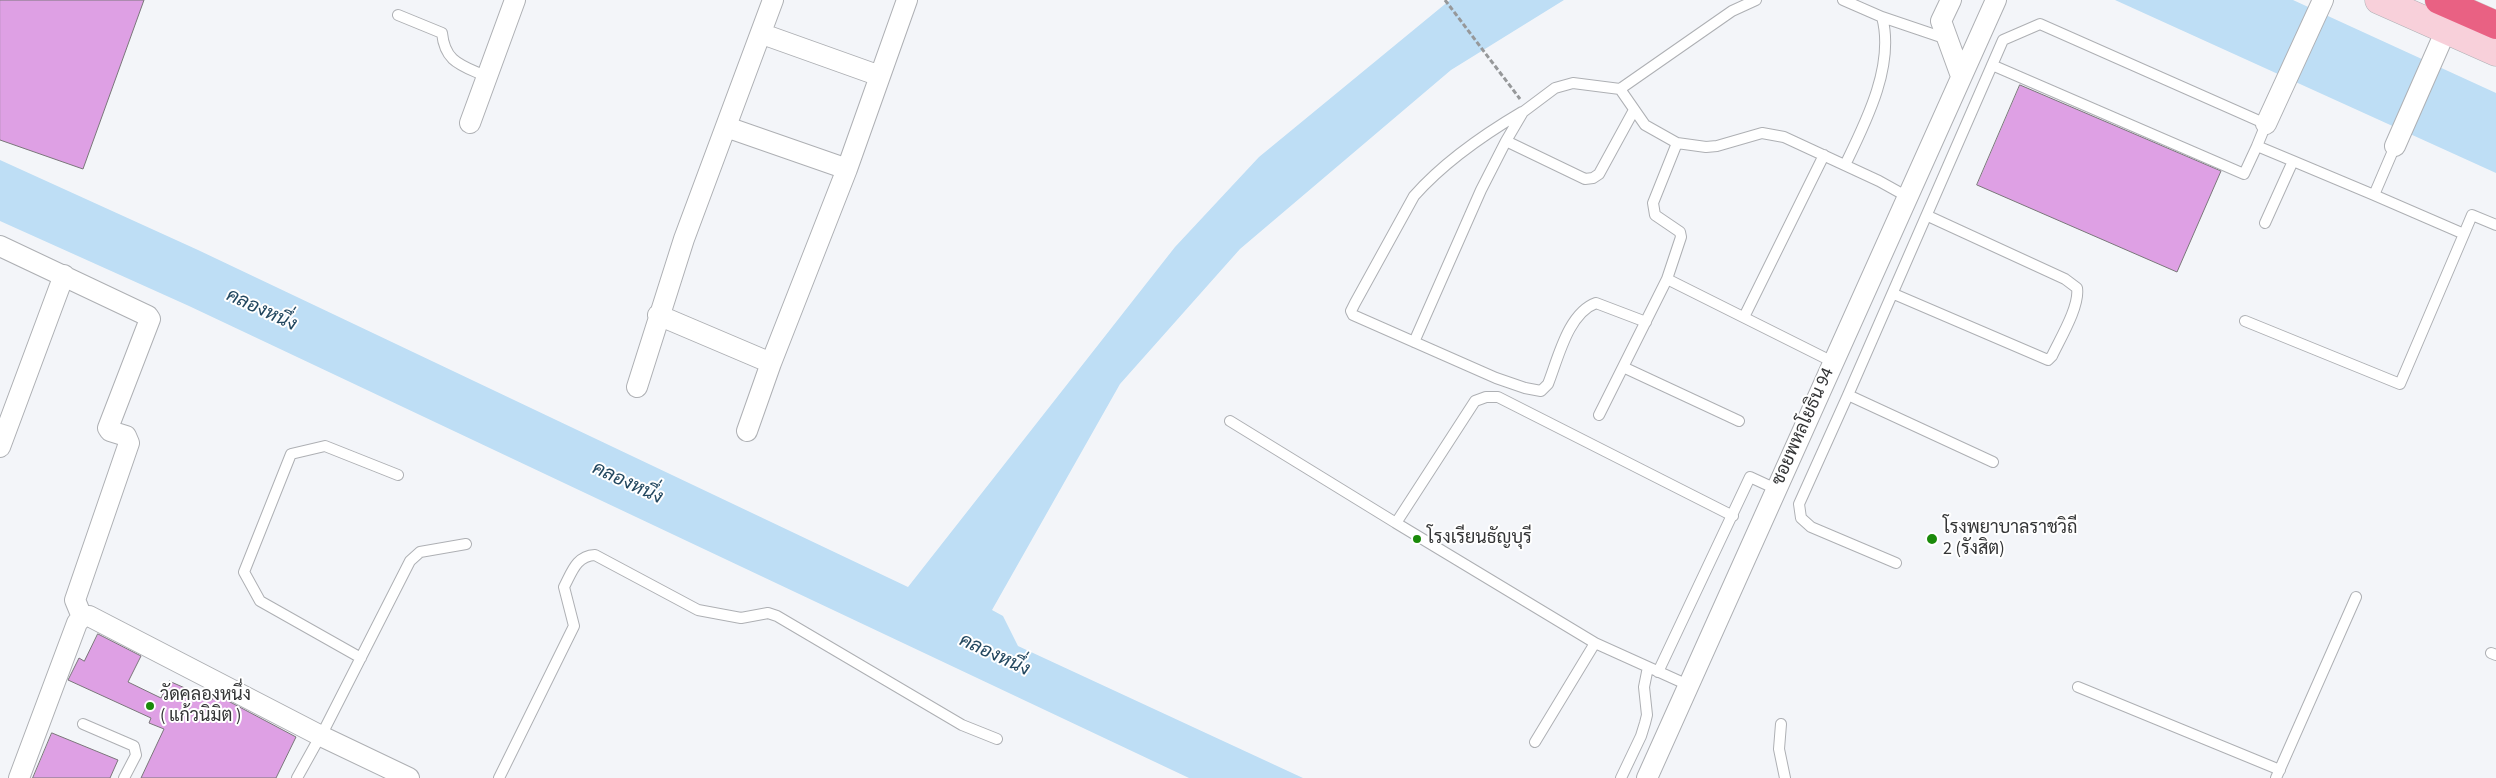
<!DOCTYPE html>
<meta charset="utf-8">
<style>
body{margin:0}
canvas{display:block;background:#f3f5f9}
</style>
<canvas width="2496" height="778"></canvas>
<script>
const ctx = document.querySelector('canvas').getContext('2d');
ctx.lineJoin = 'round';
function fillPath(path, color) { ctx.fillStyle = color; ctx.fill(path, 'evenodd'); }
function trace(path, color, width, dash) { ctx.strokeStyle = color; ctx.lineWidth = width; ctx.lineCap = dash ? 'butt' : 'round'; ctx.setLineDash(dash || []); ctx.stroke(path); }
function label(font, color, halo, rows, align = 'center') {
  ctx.font = font + ' "Source Sans 3",Sarabun,sans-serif'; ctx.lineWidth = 4; ctx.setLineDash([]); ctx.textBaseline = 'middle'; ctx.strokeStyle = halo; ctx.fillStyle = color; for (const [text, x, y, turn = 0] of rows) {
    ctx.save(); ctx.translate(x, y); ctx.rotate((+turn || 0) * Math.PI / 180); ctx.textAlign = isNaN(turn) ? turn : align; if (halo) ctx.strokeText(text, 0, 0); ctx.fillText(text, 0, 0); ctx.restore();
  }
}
const water = new Path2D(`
 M1450,0h114l-113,70 -211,179 -120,135 -128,226 11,6 15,30 285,132h-114l-1000,-472 -189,-85v-61l198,90 710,337 267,-340 84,-90z
 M2115,0h178l203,93v80z`);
const building = new Path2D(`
 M0,0h144l-61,169 -83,-29z
 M2020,85l201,86 -44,101 -200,-87z
 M98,634l43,22 -13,26 33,16 8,-17 43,19 3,-6 81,43 -20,41h-135l23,-49 -15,-6 2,-5 -83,-38 11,-22 5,3z
 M52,733l66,27 -8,18h-77z`);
const path = new Path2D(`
 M1445,0l75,99`);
const lane = new Path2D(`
 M1843,0l39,17c13,48 -16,105 -37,148
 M398,15l44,18c3,30 20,32 45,44
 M1882,17l65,22
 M1992,65l252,109 13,-28
 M1620,89l112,-78 24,-11
 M1634,110l-35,64 -6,4 -8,1 -79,-38 17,-29 32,-24 18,-5 47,6 25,36 32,18 29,4 11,-1 45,-13 22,4 95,44 27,15
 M1522,112c-39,23 -78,50 -108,84l-59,107 -4,8 2,4 143,63 29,10 16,3 7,-7c10,-25 20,-71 48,-81l50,19
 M1677,143l-24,60 2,12 25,17 1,5 -14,42 166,83
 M2395,146l-21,49 90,39 8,-19 24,10
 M2265,223l28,-62 81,34
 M1894,294l154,66 4,-4c8,-17 28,-50 25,-68l-12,-9 -137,-63
 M1744,317l80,-162
 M2245,321l155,63 64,-150
 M1414,342l67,-152 25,-49
 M1623,367l116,54
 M1848,395l-49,109 2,14 10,9 85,36
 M1599,415l68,-136
 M1230,421l166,102
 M1993,462l-145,-67 155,-355 37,-16 226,100 -9,22 36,15
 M1595,643l-199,-120 79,-122 11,-4h12l235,119
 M2491,653l5,2
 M361,658l-101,-57 -16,-29 47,-118 34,-8 73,29
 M1658,672l92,-195 26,12
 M2078,687l202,83
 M83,724l51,22 2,9 -12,23
 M1781,724l-2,25 6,29
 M321,736l89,-175 10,-9 46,-8
 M1535,742l60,-99 93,42
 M297,778l20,-36
 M499,778l75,-152 -10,-39c8,-15 12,-31 31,-32l103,55 43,8 27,-5 9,3 185,109 35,14
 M1621,778l20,-42 4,-13 2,-8 -3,-28 4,-20
 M2276,778l80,-181`);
const street = new Path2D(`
 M1951,0l-10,21 20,55
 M768,36l112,40
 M470,123l45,-123
 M2266,124l57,-124
 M735,130l112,39
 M2395,146l51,-116
 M0,246l148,70 2,3 -42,109 2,3 16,5 3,7 -54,157 7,17
 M658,315l113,48 -24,68
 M771,363l76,-194 60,-169
 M637,387l47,-148 89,-239
 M0,447l64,-172
 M19,778l58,-155 5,-6 7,-1 232,120 88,42
 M1647,778l349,-778`);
const secondary = new Path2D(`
 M2379,0l117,52`);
const highway = new Path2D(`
 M2439,0l57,25`);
const markers = [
 [1417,539,5,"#1a8a0a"],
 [1932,539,6,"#1a8a0a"],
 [150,706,5,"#1a8a0a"]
];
const streetNames = [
 ["ซอยพหลโยธิน 94",1804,427,-66]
];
const poiNames = [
 ["โรงพยาบาลราชวิถี",1943,529],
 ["2 (รังสิต)",1943,550],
 ["โรงเรียนธัญบุรี",1427,539],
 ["วัดคลองหนึ่ง",160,696],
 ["( แก้วนิมิต )",160,717]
];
const waterNames = [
 ["คลองหนึ่ง",261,311,25],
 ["คลองหนึ่ง",627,484,25],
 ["คลองหนึ่ง",994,656,25]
];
fillPath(water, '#bedef5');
fillPath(building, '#dea0e4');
trace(building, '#7a777a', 1);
trace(lane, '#aeb0b4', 12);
trace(street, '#aeb0b4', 22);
trace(secondary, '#aeb0b4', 29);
trace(highway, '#d2d3d3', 29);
trace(path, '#96989a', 3, [5, 2.5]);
trace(lane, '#fff', 10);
trace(street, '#fff', 20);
trace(secondary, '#f8d0da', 28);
trace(highway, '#e96183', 28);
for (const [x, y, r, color] of markers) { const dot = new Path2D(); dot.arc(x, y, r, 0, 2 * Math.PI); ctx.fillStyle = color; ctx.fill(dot); trace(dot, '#fff', 2); }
label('18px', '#343536', '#fff', streetNames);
label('18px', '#343536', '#fff', poiNames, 'left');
label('italic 19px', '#22475f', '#fff', waterNames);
</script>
